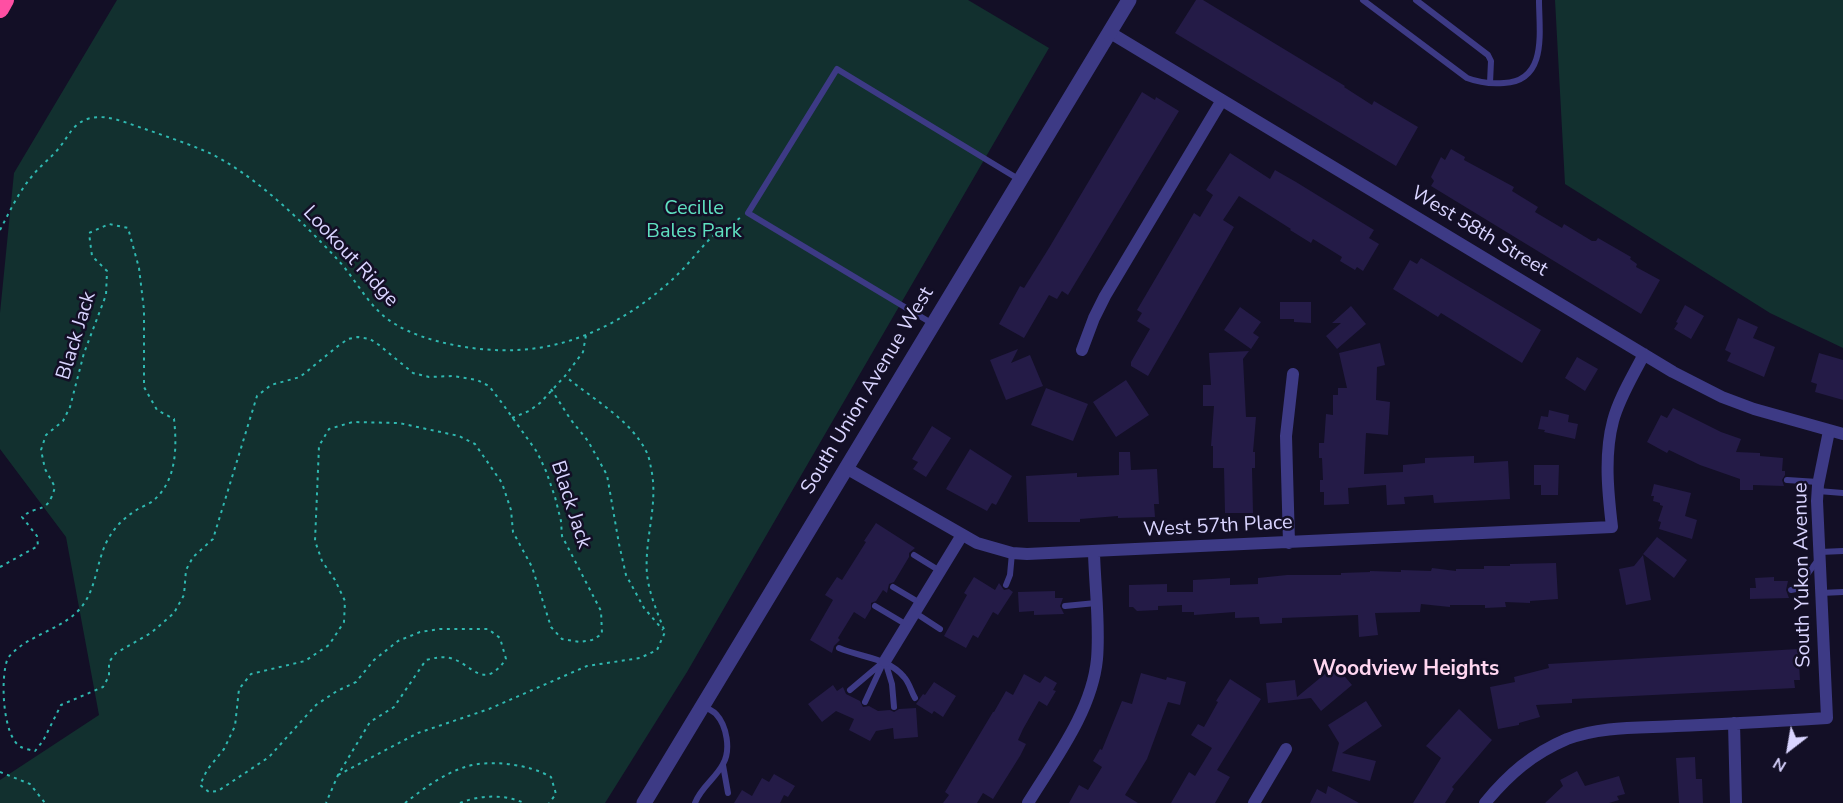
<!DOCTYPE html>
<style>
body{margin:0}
#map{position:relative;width:1843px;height:803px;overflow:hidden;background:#130f26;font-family:"Nunito Sans",sans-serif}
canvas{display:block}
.north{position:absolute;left:1759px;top:719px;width:60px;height:60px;-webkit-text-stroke:4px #130f26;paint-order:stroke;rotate:211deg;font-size:16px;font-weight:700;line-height:24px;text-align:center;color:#d9d4ff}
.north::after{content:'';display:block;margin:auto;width:21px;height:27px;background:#d9d4ff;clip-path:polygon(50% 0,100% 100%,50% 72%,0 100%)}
</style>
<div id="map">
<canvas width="1843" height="803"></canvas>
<div class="north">N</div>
</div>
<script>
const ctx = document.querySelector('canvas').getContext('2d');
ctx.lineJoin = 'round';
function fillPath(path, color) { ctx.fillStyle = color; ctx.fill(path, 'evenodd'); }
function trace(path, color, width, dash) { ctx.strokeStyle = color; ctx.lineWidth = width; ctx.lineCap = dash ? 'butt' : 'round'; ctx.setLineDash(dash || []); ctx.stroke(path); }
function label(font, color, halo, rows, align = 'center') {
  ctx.font = font + ' "Nunito Sans",sans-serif'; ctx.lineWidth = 5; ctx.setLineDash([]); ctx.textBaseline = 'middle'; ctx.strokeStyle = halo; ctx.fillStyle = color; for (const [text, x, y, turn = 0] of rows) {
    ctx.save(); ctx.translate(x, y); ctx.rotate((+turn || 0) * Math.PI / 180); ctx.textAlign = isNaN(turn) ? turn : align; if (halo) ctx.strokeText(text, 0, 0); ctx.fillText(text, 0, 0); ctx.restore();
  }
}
const green = new Path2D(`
 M117,0h851l81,48 -362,624 -82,131h-605v-23l99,-65 -33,-178 -66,-88v-136l14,-140z
 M1555,0h288v348l-73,-35 -205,-129z`);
const building = new Path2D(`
 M1196,0h7l142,86 -1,1 28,18 2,-4 44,26 -22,39 -221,-133z
 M1142,92l13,8 1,-3 23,14 -111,184 -6,-4 -5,8 -8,-4 -25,43 -25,-14 21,-38 4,2 25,-40z
 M1451,149l14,8 -1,3 50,27 -2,4 26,16 -3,5 27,16 2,-4 28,17h4l2,-3 33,19 -1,2 7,5 -1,3 24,13 -19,34 -210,-128 3,-5 -3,-4 10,-20 4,3z
 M1230,153l40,26 5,-9 21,12 78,48 -5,8 10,6 -16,27 -6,-4 -2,3 -15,-9 2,-4 -29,-18 -2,4 -21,-13 1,-1 -52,-33 -16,24 11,7 -86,149 -17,-10v-4l19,-33 -13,-8 5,-8 -5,-3 57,-97 6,4 13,-22 -7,-5z
 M1421,258l120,72 -19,33 -81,-50 -3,4 -45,-28 17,-29 7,4z
 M1280,302h31v21l-17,-1v-3h-14z
 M1685,305l19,11 -13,23 -17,-10 4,-6 -2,-1z
 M1351,306l15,18 -29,25 -11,-13 15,-13h-9z
 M1240,307l21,15 -8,11 6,4 -8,12 -27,-19z
 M1738,318l20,9 -5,11 22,9 -11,30 -37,-16 4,-8 -6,-3z
 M1380,343l5,22 -8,2 -1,33 14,2 -2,33 -22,-2 -2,41 39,-2v-7l22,-2v-5l49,-2v7l34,-2 2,38 -76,4 -1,-8 -29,2 1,7 -18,1 -1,-20 -38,3 1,16 -25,1v-13h-4v-12h3l-1,-22h-3v-15h5l2,-29 7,1v-20h5v-7h9l-8,-35z
 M1018,349l-7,14 19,-8 13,31 -37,14 -16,-40z
 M1249,351l-6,8 3,58h10l-3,35h2v16h-3l1,45h-28l-1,-45h-11v-22h-2l3,-40h-11v-21h8l-2,-32z
 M1819,353l24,7v40l-28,-8 2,-8 -6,-2z
 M1577,357l21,12 -13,22 -20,-13z
 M1126,380l23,35 -33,22 -23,-35z
 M1046,388l42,16 -15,37 -42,-16z
 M1673,408l48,24 20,7 -5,13 24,1v3l23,2 -1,13h3v4l-3,5 2,6 -31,-1v5h-13v-11l-40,-14 -31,-15 -2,3 -20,-11 14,-27 6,3z
 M1549,410l20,5 -1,7 10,2 -3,15 -31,-7 1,-2 -7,-1 3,-13 7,1z
 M932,426l19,12 -25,39 -13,-8 5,-7 -6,-3z
 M970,449l42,27 -16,29 -4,-2 -5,8 -41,-22z
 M1119,452h11l1,18 26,-1 2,35h-5l1,13 -37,1v-2l-38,3v3h-52l-2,-46 51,-3v4l42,-2z
 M1534,465h25l-1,30h-17v-10h-7z
 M1654,484l37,9 -6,23 12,4 -5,19 -33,-10 2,-7 -3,-1 5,-15 -3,-1v-2l-7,-2 1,-5h-3z
 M876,523l39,25 -6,5v4l-15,25 -5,2 -2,9 -4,-3 -7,11 -5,2v6l-6,10 -11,-7 -16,26 2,2 -6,6 -2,7 -22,-13 23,-40 -8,-5 12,-18 5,3 24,-38 -2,-1z
 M1657,537l30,23 -13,18 -31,-24z
 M1643,555l8,45 -25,5 -7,-36 15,-3z
 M1556,563l2,36 -28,2v2l-25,-1 1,5 -21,1v-3h-35v2l-29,-3 -1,8 -45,1 3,22 -19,2 -1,-22 -76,3v5l-22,1 -1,-7 -24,1v-6l-41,3v-3h-12v-7l-24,1v4l-21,1 -4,-4h-4v-22l38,-1v8h26v-12l37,-2v7l28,-1v-6l29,-3h54v-2l29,-1v-1l31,1v-2l30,1 1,-3 24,3v-2h28v-3h26v-2z
 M974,577l21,13 4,-7 5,7 5,-1 4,3 -15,23 -5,-3 -15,26 -5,-3 -7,13 -22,-12 23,-41 -3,-2z
 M1774,577v4h14l-2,9 3,8 -39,1v-11h6l-1,-10z
 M1055,591v7h8l-3,8 4,8 -30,1v-4l-15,1 -1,-20z
 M1798,649l2,31h-6l1,8 -223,11v4l-36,2 4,12 -21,6v2l-21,4 -8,-42 25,-5 -1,-5 35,-9 -1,-4z
 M1331,669l6,7 4,-4 11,13 -31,26 -10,-13 -43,5 -2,-20 29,-3 2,17z
 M1141,673l25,7 1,-3 19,5 -6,23 -12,-3 -21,57 -22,36 13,8h-69l10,-18 9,5 14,-23 -9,-6 7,-12 2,1 20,-49 10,3z
 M1024,674l16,9 5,-7 12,7 -4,7 3,1 -9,15 -8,-5 -16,28 -5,11 8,4 -6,12 -27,43 -10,-6 -6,10h-34l6,-8 -4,-3 48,-80h1l12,-21 7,4z
 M1230,679l31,20 -44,71 13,7 -15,26h-44l18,-31 6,4 17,-28 -21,-13 7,-11 6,3 14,-25 -2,-1z
 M934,682l22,14 -13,21 -9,-6 -2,3 -16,-10 7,-10 2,1z
 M833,685l4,6 6,-4 3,7 14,7 3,6 6,-1 9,5 12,-1 4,2 5,-3 17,-1 2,29 -24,2 -1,-11 -17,3 -6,10 -21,-11 5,-11 -18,-8 -14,11 -14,-18z
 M1366,701l16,25 -40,27 34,8 -6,20 -38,-10 7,-28 -11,-18z
 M1459,709l33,31 -40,47 2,2 -9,14h-32l28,-45 -15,-12z
 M1695,757l1,22h6l1,24h-24l-3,-45z
 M1577,771l8,15 34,-10 6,18 -8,2 2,4 -10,3h-64l18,-17 -3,-6z
 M774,774l21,12 -7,11 -4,-2 -4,8h-46l8,-13 10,6 10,-18 7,4z
 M1328,786l31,17h-49l7,-14 9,5z`);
const path = new Path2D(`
 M0,230c10,-19 19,-39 33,-55 8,-10 18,-17 26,-27 10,-12 14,-26 32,-30 17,-4 38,6 54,11 20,7 41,14 60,22 47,21 98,71 132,108 20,21 32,50 58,65 30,19 85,28 121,26 60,-2 117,-33 160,-74 13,-12 24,-28 37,-40 8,-7 19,-12 27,-18
 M551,389l20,31 17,21 19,34 12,69 7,31 18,33 19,22
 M512,418l17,-7 11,-8 25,-27 18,-24 3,-17
 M0,567l38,-21 -1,-10 -15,-19c17,-14 25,-1 33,-30l-10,-18 -4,-19 5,-15 17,-14 7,-14 14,-54 22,-58 1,-24 -15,-15 -3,-23 20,-9 19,4 11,40 5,42v77l13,23 17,9c3,27 3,61 -20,81 -4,4 -11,6 -16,9 -14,9 -23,17 -31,32 -12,24 -10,51 -30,71 -19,19 -52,24 -69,46 -8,17 -6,79 13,89 4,2 10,3 14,4l8,-10 18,-36 42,-18 6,-11v-14l7,-9 35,-20 23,-20 10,-18 2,-25 7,-13 20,-18 44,-143 14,-11 29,-8 38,-31 10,-7 10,-2 12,2 9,6 34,28 16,4 24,-1 24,4 12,6 13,17 35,49 9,19 9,26 6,24 1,15 39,75 1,23 -10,6 -12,2 -18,-3 -11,-12 -19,-60 -19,-35 -2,-22 -9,-27 -27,-39 -16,-8 -60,-13 -46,-1 -24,7 -10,17 -4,95 7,20 13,19 10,21 -1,21 -15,23 -24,16 -54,13 -12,15 -4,37 -11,23 -17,21 -7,15 9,7 9,-1 51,-34 47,-52 21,-14 19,-9 18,-22 24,-19 22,-9 20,-3h48l12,9 6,21c-23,33 -33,5 -56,-1 -9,-2 -15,0 -24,2l-32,47 -24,15 -32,53 -12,28
 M0,772l30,12 15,19
 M338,775l80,-42 71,-24 98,-43 53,-8 17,-8 8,-18c-7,-18 -16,-38 -18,-58 -3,-35 12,-70 4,-106 -1,-5 -2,-12 -5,-17 -16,-32 -55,-53 -81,-75
 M405,803c18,-14 38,-29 60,-36 24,-8 64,-3 86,10l5,17 -7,9
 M460,803c19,-8 45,-9 64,0`);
const service = new Path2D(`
 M1363,0l104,78c13,5 24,6 37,5 44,-2 35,-52 35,-83
 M1416,0l72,55 3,6 -1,22
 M933,324l-185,-111 89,-144 183,111
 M1787,480l31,2
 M1818,491l25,2
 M1820,552l23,-1
 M914,555l26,16
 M1006,585l4,-10 2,-22
 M893,587l27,16
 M1791,590l5,-1 22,-29
 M1821,593l22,-1
 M875,606l32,19
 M1065,606l31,-3
 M914,612l26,17
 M839,648c23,10 48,9 65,29 5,5 7,14 11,21
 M885,661l7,23 2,23
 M850,690l32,-27
 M865,702l19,-41
 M723,765l5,28
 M695,803c6,-16 21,-25 28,-39 8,-14 4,-38 -7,-50 -3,-3 -8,-5 -12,-8`);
const minor = new Path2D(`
 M1109,32l564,340 49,25 32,12 89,25
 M1082,350l12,-32 11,-22 117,-196
 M846,468l131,75 35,10 15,1 585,-27c-4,-34 -8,-72 1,-106 6,-23 20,-45 31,-67
 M1289,543l-3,-107 7,-62
 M885,661l77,-126
 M1734,723l2,80
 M1028,803c27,-44 64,-92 69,-144 3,-35 -2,-71 -3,-106
 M1254,803l32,-54
 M1485,803c24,-29 47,-49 82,-64 34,-13 73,-11 109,-13 50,-2 101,-5 151,-8l-10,-217 1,-16 11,-54`);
const tertiary = new Path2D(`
 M644,803l485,-803`);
const motorway = new Path2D(`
 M0,9l5,-9`);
const parkNames = [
 ["Cecille",694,209],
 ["Bales Park",694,232]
];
const streetNames = [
 ["West 58th Street",1479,232,31],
 ["Lookout Ridge",350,257,47],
 ["Black Jack",77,336,-73],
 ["South Union Avenue West",868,391,-59],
 ["Black Jack",570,505,72],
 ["West 57th Place",1218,527,-3],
 ["South Yukon Avenue",1803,575,-91]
];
const neighbourhoodNames = [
 ["Woodview Heights",1406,670]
];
fillPath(green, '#12302f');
fillPath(building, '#241b47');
trace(path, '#2fb8b0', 2, [3, 4.5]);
trace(service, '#3d3a85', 6);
trace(minor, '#3d3a85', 12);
trace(tertiary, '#3d3a85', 15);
trace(motorway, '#ff4fa3', 18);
label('20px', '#5fe0c0', '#130f26', parkNames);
label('20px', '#d9d4ff', '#130f26', streetNames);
label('bold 21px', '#ffd6f0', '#130f26', neighbourhoodNames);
</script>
